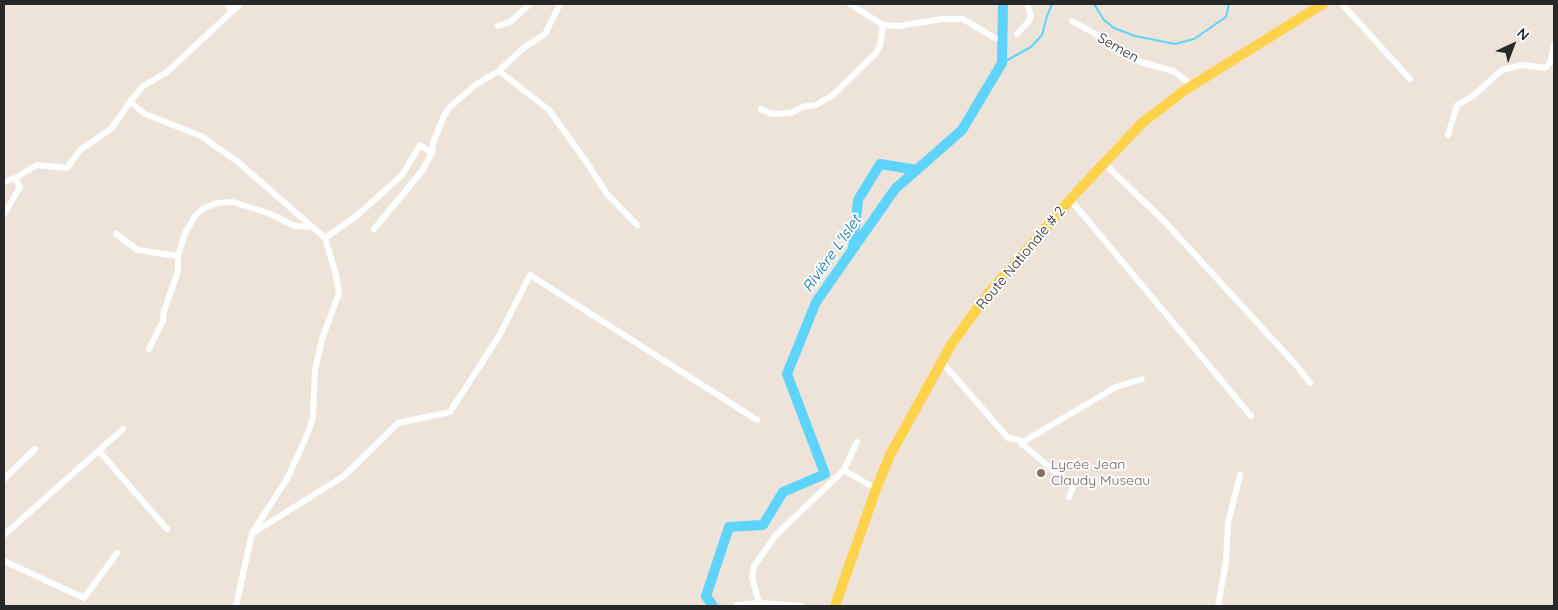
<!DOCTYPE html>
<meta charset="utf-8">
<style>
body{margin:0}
#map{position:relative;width:1558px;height:610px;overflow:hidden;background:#ede3d8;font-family:Quicksand,sans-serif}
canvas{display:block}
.frame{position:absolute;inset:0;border:5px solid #282828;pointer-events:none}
.north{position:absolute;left:1488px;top:20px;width:50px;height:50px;-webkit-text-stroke:4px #fff;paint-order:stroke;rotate:43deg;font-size:14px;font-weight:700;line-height:20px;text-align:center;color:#282828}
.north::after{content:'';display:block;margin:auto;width:18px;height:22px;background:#282828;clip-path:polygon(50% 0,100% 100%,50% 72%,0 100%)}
</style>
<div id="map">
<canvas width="1558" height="610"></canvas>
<div class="frame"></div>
<div class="north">N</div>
</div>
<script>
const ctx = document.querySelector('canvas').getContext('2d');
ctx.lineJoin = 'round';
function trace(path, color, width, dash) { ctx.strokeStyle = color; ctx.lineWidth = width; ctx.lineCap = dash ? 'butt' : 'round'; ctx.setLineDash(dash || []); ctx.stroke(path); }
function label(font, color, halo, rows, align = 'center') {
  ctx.font = font + ' Quicksand,sans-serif'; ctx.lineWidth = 4; ctx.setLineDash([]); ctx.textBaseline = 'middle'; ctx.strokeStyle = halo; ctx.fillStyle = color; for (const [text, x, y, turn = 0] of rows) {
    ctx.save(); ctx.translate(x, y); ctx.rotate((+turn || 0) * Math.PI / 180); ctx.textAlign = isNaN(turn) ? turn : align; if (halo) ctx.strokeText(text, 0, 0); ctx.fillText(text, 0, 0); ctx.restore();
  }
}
const stream = new Path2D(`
 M1094,4l10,16 10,8 21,8 40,8 19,-5 32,-22 3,-13
 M1002,63l29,-16 11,-12 5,-19 5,-12`);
const river = new Path2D(`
 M853,247l5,-47 22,-36 37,6
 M713,606l-7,-10 23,-69 34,-2 20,-33 42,-18 -38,-100 29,-72 79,-113 67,-59 40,-67 1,-59`);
const minor = new Path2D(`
 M227,4l6,7
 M850,4l33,21 16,1 43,-7h21l32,19
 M1342,4l68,75
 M1072,21l36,20 18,13 15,8 32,9 19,14
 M498,26l12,-4 20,-18
 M1017,34l11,-12 3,-6 -4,-12
 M499,71l50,39 36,50 22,34 30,31
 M761,109l11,5 19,-1 11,-6 14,-2 17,-10 43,-42 4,-7 3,-21
 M1448,135l9,-30 16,-9 29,-26 20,-5 24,3 4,-5 4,-19
 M1104,163l61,59 131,143 14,18
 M4,182l11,-4 22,-13 30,3 13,-18 32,-22 18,-26
 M1070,199l181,217
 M4,214l16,-27 -5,-9
 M374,229l48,-58 10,-18 1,-10 11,-27 4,-7 27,-24 24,-14 23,-22 23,-15 15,-30
 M116,234l22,16 40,6
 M325,238l34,-24 43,-39 18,-30 12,8
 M149,349l14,-28 1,-10 14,-40v-15l7,-23 10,-17 9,-8 13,-5 16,-1 35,11 27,13 16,1
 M942,362l66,76 12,2 1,3 52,44 -4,10
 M1021,443l95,-56 26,-8
 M99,451l68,78
 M844,470l32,19
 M4,479l31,-30
 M253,533l91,-57 54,-53 52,-11 49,-76 31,-61 227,145
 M4,535l119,-106
 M4,561l80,37 33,-45
 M759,603l-7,-26 2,-11 22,-31 68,-65 13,-28
 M737,605l22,-2 43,3
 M236,606l16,-73 35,-54 20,-44 6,-17 2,-48 7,-31 17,-46 -3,-18 -11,-37 -87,-76 -37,-26 -56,-22 -15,-12 13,-16 24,-14 73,-68
 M1218,606l8,-44 2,-39 12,-48`);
const primary = new Path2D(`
 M835,606l41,-117 14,-34 61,-110 36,-50 90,-103 65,-69 43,-33 138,-86`);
const markers = [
 [1041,473,5,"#8d6e63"]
];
const streetNames = [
 ["Semen",1118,48,30],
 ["Route Nationale # 2",1021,258,-50]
];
const educationNames = [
 ["Lycée Jean",1051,465],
 ["Claudy Museau",1051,481]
];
const waterNames = [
 ["Rivière L'Islet",832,254,-55]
];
trace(stream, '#5ed4fc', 2);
trace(river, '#5ed4fc', 10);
trace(minor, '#fff', 6);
trace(primary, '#ffd24b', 10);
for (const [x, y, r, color] of markers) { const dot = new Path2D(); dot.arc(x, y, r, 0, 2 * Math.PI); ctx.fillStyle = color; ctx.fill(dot); trace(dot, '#fff', 2); }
label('14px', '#282828', '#fff', streetNames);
label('14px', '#785e54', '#fff', educationNames, 'left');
label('italic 15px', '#006fa5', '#fff', waterNames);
</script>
